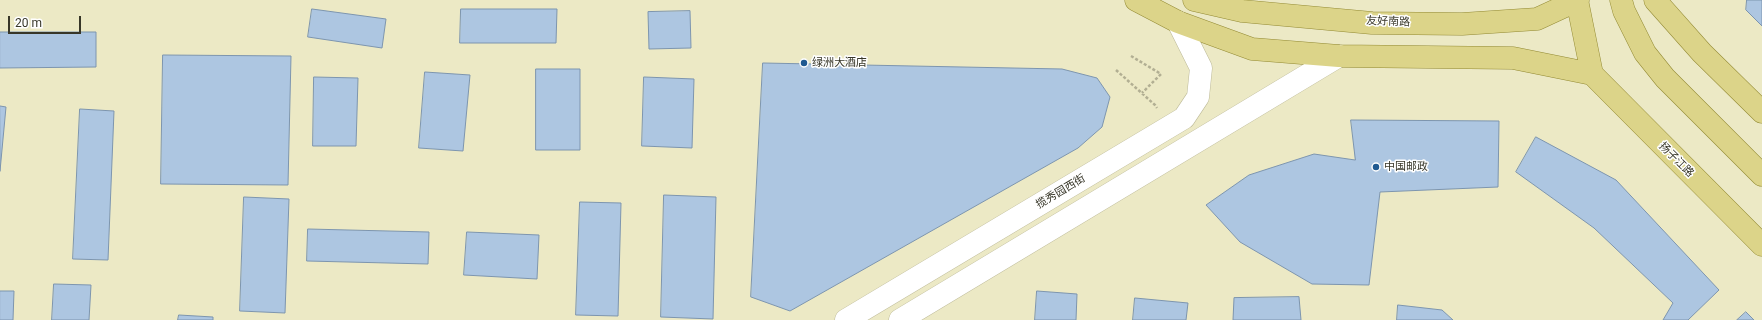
<!DOCTYPE html>
<meta charset="utf-8">
<style>
body{margin:0}
#map{position:relative;width:1762px;height:320px;overflow:hidden;background:#ece9c5;font-family:Roboto,sans-serif}
canvas{display:block}
.scale{position:absolute;left:8px;top:16px;width:73px;height:18px;box-sizing:border-box;border:2px solid #373628;border-top:0;padding-left:5px;font-size:12px;line-height:14px;white-space:nowrap;color:#373628;-webkit-text-stroke:3px #fff;paint-order:stroke}
</style>
<div id="map">
<canvas width="1762" height="320"></canvas>
<div class="scale">20 m</div>
</div>
<script>
const ctx = document.querySelector('canvas').getContext('2d');
ctx.lineJoin = 'round';
function fillPath(path, color) { ctx.fillStyle = color; ctx.fill(path, 'evenodd'); }
function trace(path, color, width, dash) { ctx.strokeStyle = color; ctx.lineWidth = width; ctx.lineCap = dash ? 'butt' : 'round'; ctx.setLineDash(dash || []); ctx.stroke(path); }
function label(font, color, halo, rows, align = 'center') {
  ctx.font = font + ' Roboto,"Noto Sans SC",sans-serif'; ctx.lineWidth = 3; ctx.setLineDash([]); ctx.textBaseline = 'middle'; ctx.strokeStyle = halo; ctx.fillStyle = color; for (const [text, x, y, turn = 0] of rows) {
    ctx.save(); ctx.translate(x, y); ctx.rotate((+turn || 0) * Math.PI / 180); ctx.textAlign = isNaN(turn) ? turn : align; if (halo) ctx.strokeText(text, 0, 0); ctx.fillText(text, 0, 0); ctx.restore();
  }
}
const building = new Path2D(`
 M1747,0h15v26l-16,-16z
 M312,9l74,10 -4,29 -74,-11z
 M461,9h96l-1,34h-96z
 M690,11l1,37 -42,1 -1,-37z
 M0,32h96v35l-96,1z
 M163,55l128,1 -3,129 -127,-1z
 M763,63l299,6 35,9 13,19 -8,30 -24,21 -288,163 -39,-14z
 M536,69h44v81h-44z
 M425,72l45,3 -7,76 -44,-3z
 M314,77l44,1 -2,68h-43z
 M644,77l50,2 -2,69 -50,-2z
 M0,106l6,1 -6,64z
 M80,109l34,2 -6,149 -35,-1z
 M1351,120l148,1 -1,66 -118,5 -11,93 -57,-1 -72,-42 -34,-37 43,-30 65,-21 41,6z
 M1536,137l80,43 103,110 -31,30h-25l10,-17 -79,-75 -78,-56z
 M664,195l52,2 -3,122 -52,-2z
 M244,197l45,2 -4,114 -45,-2z
 M580,202l41,1 -3,113 -42,-1z
 M308,229l121,3 -1,32 -121,-3z
 M467,232l72,3 -2,44 -73,-4z
 M54,284l37,1 -2,35h-37z
 M0,291h14l-1,29h-13z
 M1037,291l40,3 -1,26h-41z
 M1299,297l2,23h-68l1,-22z
 M1135,298l53,5 -2,17h-53z
 M1398,305l44,5 11,10h-56z
 M1746,312l8,8h-17z
 M179,315l34,2v3h-35z`);
const path = new Path2D(`
 M1131,56l30,18 -19,19
 M1116,70l39,35 2,3`);
const minor = new Path2D(`
 M846,320l338,-202 14,-21 3,-29 -23,-46
 M900,320l439,-264`);
const major = new Path2D(`
 M1136,0l42,22 74,27 87,7 174,2 79,16
 M1194,0l48,11 130,12 90,1 75,-5 41,-19
 M1577,0l15,74
 M1621,0l3,11 21,42 20,25 97,97
 M1655,0l47,53 60,59
 M1592,74l170,171`);
const markers = [
 [804,63,4,"#1f5990"],
 [1376,167,4,"#1f5990"]
];
const streetNames = [
 ["友好南路",1388,22,2],
 ["扬子江路",1676,160,45],
 ["揽秀园西街",1061,192,-31]
];
const poiNames = [
 ["绿洲大酒店",812,63],
 ["中国邮政",1384,167]
];
fillPath(building, '#adc6e1');
trace(building, '#7d95ae', 1);
trace(minor, '#bcb997', 23);
trace(major, '#938a34', 23);
trace(path, '#b2af93', 2.5, [3, 2]);
trace(minor, '#fff', 22);
trace(major, '#dcd489', 22);
for (const [x, y, r, color] of markers) { const dot = new Path2D(); dot.arc(x, y, r, 0, 2 * Math.PI); ctx.fillStyle = color; ctx.fill(dot); trace(dot, '#fff', 1.5); }
label('11px', '#373628', '#fff', streetNames);
label('11px', '#373628', '#fff', poiNames, 'left');
</script>
